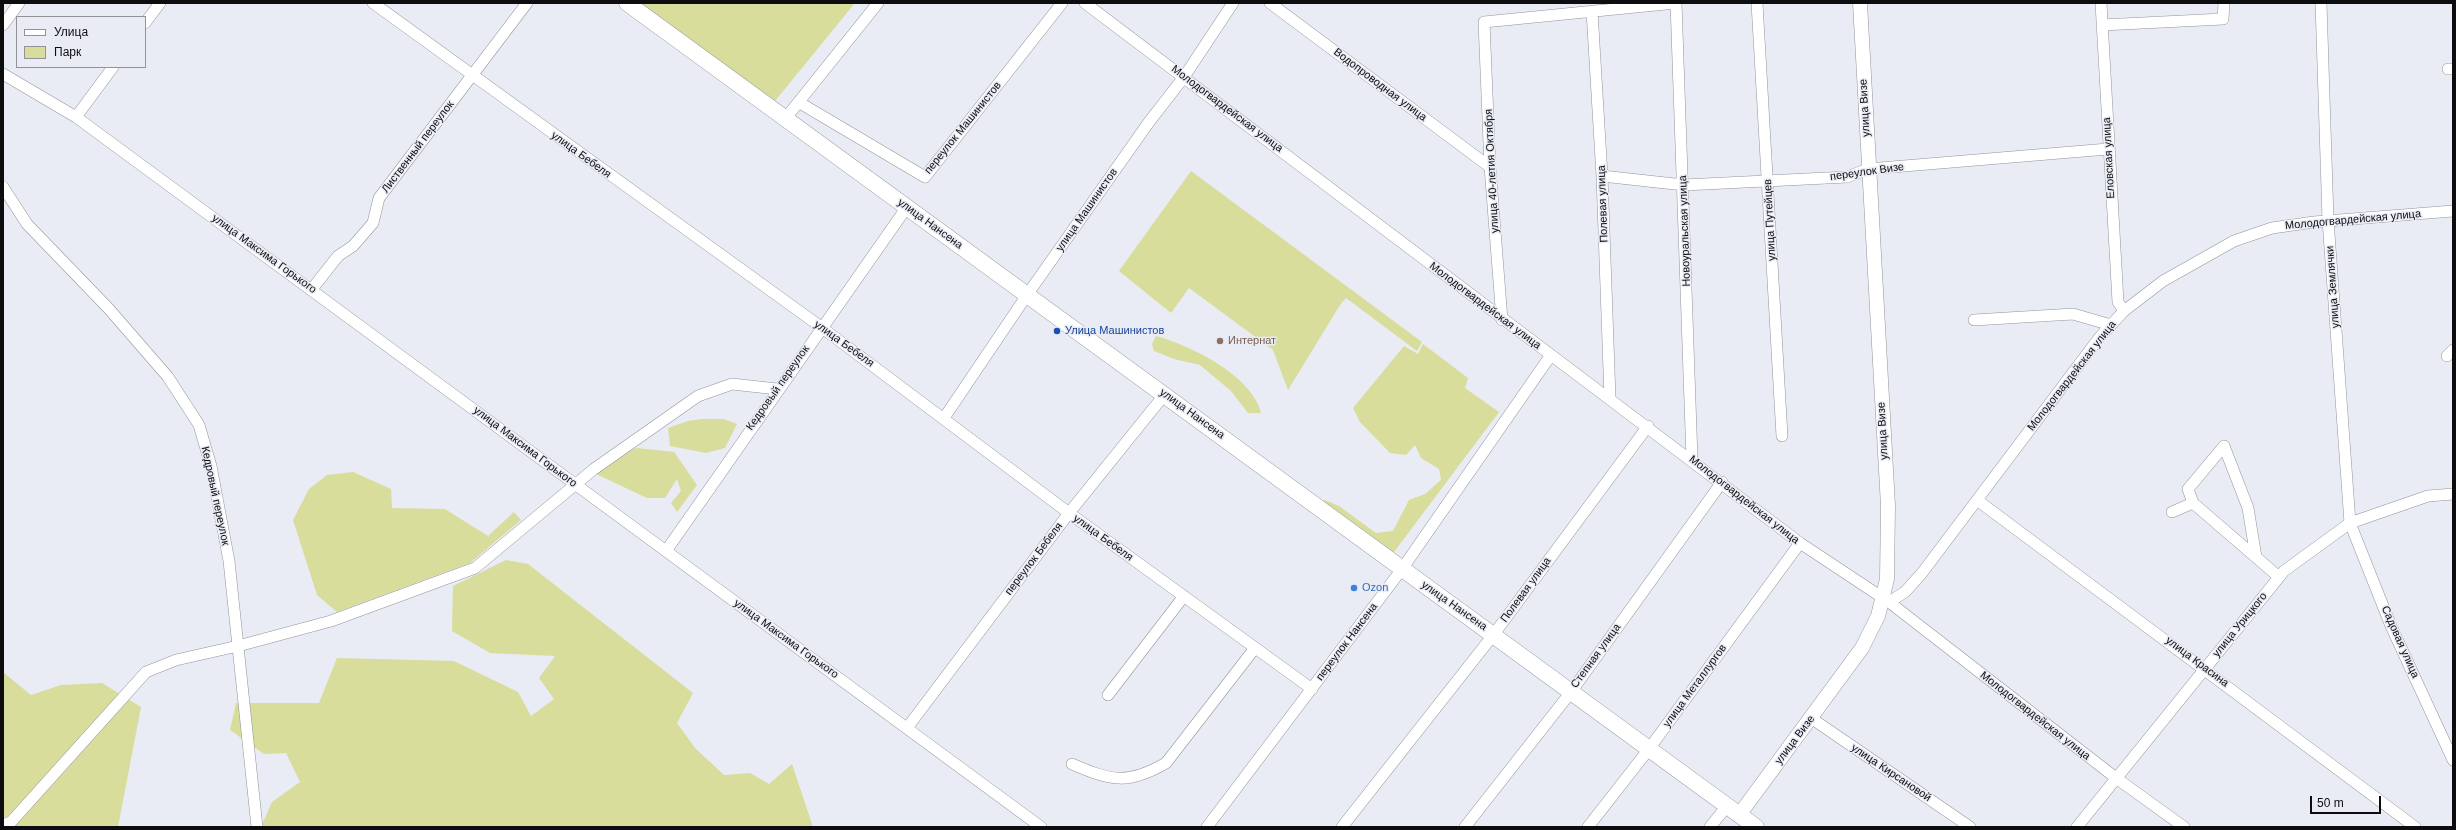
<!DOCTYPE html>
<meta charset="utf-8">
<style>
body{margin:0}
#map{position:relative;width:2456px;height:830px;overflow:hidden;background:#e9ecf4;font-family:Arial,sans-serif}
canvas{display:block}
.frame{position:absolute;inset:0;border:4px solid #0d0d10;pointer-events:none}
.legend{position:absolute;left:16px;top:16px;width:130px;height:52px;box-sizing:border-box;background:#e9ecf4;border:1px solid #919399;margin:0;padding:5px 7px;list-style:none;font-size:12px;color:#0d0d10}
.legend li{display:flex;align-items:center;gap:8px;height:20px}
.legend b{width:20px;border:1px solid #919399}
.scale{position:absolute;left:2310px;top:796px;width:71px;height:18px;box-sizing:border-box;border:2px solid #0d0d10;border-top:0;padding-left:5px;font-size:12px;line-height:14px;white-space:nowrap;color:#0d0d10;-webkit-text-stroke:3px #e9ecf4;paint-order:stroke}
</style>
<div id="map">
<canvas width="2456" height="830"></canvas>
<div class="frame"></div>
<ul class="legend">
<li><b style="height:5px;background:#fff"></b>Улица</li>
<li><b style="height:11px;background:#d8dd9b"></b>Парк</li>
</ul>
<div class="scale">50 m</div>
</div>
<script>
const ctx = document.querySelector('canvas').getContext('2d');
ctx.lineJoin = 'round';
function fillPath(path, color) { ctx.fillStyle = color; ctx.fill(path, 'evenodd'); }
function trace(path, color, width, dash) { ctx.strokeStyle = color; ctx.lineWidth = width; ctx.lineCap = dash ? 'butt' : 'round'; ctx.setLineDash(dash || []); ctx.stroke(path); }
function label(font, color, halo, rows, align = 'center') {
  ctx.font = font + ' Arial,sans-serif'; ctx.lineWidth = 3; ctx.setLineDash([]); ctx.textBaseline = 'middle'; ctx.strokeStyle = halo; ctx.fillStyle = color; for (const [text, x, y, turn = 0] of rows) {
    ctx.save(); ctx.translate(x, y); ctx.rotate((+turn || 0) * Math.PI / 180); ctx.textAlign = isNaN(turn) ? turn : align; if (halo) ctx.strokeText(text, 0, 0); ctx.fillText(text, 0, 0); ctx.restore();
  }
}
const green = new Path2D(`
 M640,3h215l-80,98z
 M1191,171l231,171 -5,9 -71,-53 -6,7 -52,85 -15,-40 -84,-62 -18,25 -52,-42z
 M1156,336c34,9 97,40 105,77h-13l-17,-22 -31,-26 -26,-6 -20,-8 -2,-7z
 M1423,344l45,34 -3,10 34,24 -108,144 -72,-54 6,-2 14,6 37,27 17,-2 16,-31 16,-6 16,-14 -2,-11 -18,-11 -6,-13 -9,10 -16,-2 -30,-31 -7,-14 51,-62 14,8z
 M702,419h22l13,5 -12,24 -19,5 -36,-7 -2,-18 20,-7z
 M637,448l37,4 23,33 -20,27 -6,-9 10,-12 -4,-12 -12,19h-18l-51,-24 28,-22z
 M353,472l38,17 1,19 53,1 43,27 26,-24 7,8 -51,43 -133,49 -20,-17 -24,-75 16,-31 18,-14z
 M506,560l22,4 165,129 -16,30 18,25 29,27 26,-2 19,11 23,-20 21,63h-552l11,-25 28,-20 -14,-29 -22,1 -34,-24 6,-27h83l18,-45 117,3 64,31 13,24 23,-17 -15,-21 16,-22 -65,-3 -38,-22 1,-45z
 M3,672l28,23 30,-10 41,-2 39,24 -23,120h-115z`);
const minor = new Path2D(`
 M373,3l448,324 248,186 243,176
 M1085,3l715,540 89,59 16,-10 17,-19 177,-235 25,-27 39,-30 71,-40 38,-13 42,-6 139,-11
 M1270,3l220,164
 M1676,3l16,456
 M1757,3l25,433
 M2101,3l17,299 6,9
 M2321,3l7,217 22,303 41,103 62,134
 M1592,11l10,165 8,222
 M145,23l15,-20
 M3,25l16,-22
 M2102,25l121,-6 1,-16
 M2448,69h5
 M3,74l73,43 965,710
 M800,103l125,74 137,-174
 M76,117l37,-50
 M785,119l93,-116
 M1602,176l82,9 163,-8 21,-8 240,-20
 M3,187l24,37 82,85 59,68 31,48 12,41 18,95 28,266
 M312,289l26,-33 15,-10 20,-23 6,-25 148,-195
 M1502,320l-12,-153 -6,-145 192,-19
 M1974,320l99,-6 38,11
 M2447,356l6,-6
 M944,418l83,-123 122,-173 35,-45 49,-74
 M1977,500l438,327
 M2193,503l-5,-14 36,-43 24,62 8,49
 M2172,512l21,-9 86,74
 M666,551l241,-344
 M1889,602l227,176 68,49
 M1108,695l76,-99
 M1811,718l159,109
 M907,728l162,-215 96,-119
 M1072,764c39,17 56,21 94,-1l89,-115
 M3,825l8,-3 135,-150 30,-12 62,-14 93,-25 144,-53 119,-99 104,-73 34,-12 45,5
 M1207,827l195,-258 149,-214
 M1342,827l152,-193 154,-208
 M1465,827l106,-135 151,-210
 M1588,827l61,-78 151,-206
 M1710,827l17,-21
 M2077,827l207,-256 66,-48 78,-27 25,-2`);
const tertiary = new Path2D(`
 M1739,815l123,-167 16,-32 9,-37 1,-73 -28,-503`);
const secondary = new Path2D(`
 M627,3l1129,824`);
const markers = [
 [1057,331,4,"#1a4fb4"],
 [1220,341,4,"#8d6e63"],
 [1354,588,4,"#3f7fe0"]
];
const streetNames = [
 ["Водопроводная улица",1380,85,37],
 ["улица Визе",1865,108,-93],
 ["Молодогвардейская улица",1227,109,37],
 ["переулок Машинистов",963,128,-51],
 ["Лиственный переулок",418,147,-53],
 ["улица Бебеля",581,155,36],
 ["Еловская улица",2109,158,-93],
 ["улица 40-летия Октября",1492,171,-93],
 ["переулок Визе",1867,172,-8],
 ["Полевая улица",1603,204,-92],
 ["улица Машинистов",1087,210,-55],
 ["улица Путейцев",1770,220,-93],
 ["Молодогвардейская улица",2353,220,-5],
 ["улица Нансена",930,224,36],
 ["Новоуральская улица",1685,231,-92],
 ["улица Максима Горького",264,254,36],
 ["улица Землячки",2333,287,-94],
 ["Молодогвардейская улица",1485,306,37],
 ["улица Бебеля",844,344,36],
 ["Молодогвардейская улица",2072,376,-52],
 ["Кедровый переулок",778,388,-55],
 ["улица Нансена",1192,414,36],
 ["улица Визе",1883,431,-93],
 ["улица Максима Горького",525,447,37],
 ["Кедровый переулок",215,496,78],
 ["Молодогвардейская улица",1744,500,38],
 ["улица Бебеля",1103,538,36],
 ["переулок Бебеля",1034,559,-53],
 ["Полевая улица",1526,590,-54],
 ["улица Нансена",1454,606,35],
 ["улица Урицкого",2240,625,-51],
 ["улица Максима Горького",786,639,36],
 ["переулок Нансена",1347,642,-53],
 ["Садовая улица",2400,642,66],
 ["Степная улица",1596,656,-54],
 ["улица Красина",2197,662,37],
 ["улица Металлургов",1695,686,-54],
 ["Молодогвардейская улица",2035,716,38],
 ["улица Визе",1795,740,-53],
 ["улица Кирсановой",1891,773,34]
];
const transitNames = [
 ["Улица Машинистов",1065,331]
];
const educationNames = [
 ["Интернат",1228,341]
];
const shopNames = [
 ["Ozon",1362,588]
];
fillPath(green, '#d8dd9b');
trace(minor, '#92949b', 12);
trace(tertiary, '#92949b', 15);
trace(secondary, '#92949b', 17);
trace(minor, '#fff', 11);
trace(tertiary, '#fff', 14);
trace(secondary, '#fff', 16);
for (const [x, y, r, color] of markers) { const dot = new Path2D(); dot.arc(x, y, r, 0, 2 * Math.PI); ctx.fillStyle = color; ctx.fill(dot); trace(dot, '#e9ecf4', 1.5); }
label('11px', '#0d0d10', '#e9ecf4', streetNames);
label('11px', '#164399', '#e9ecf4', transitNames, 'left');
label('11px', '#785e54', '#e9ecf4', educationNames, 'left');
label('11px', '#366cbe', '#e9ecf4', shopNames, 'left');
</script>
